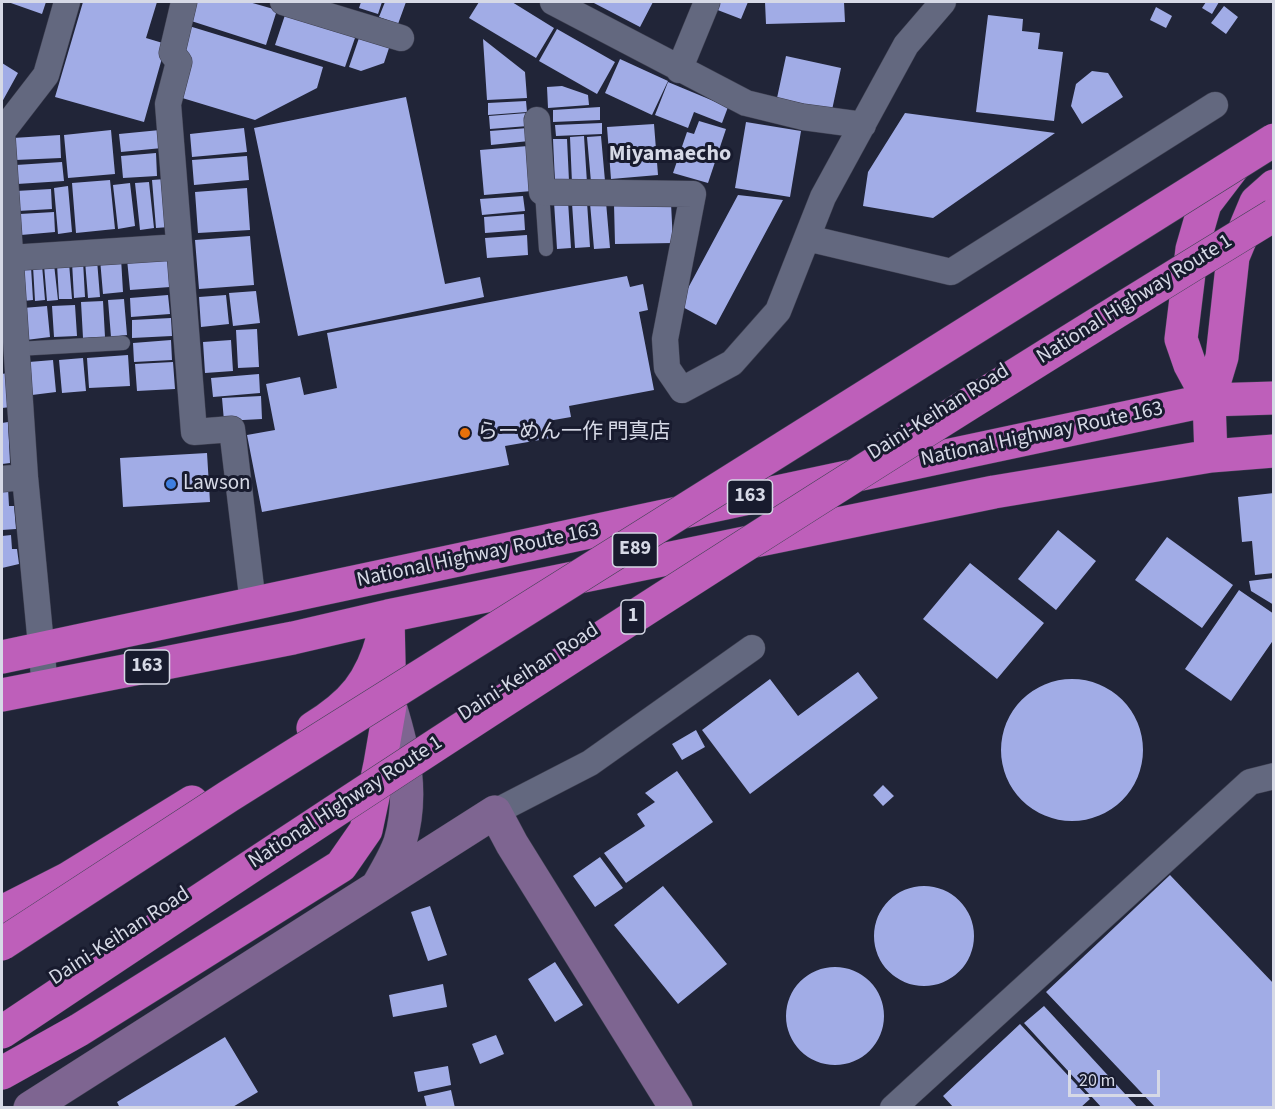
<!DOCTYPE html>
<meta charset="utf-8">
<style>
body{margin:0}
#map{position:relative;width:1275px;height:1109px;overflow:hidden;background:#212538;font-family:"Source Sans 3",sans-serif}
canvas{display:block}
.frame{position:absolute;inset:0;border:3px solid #d6d9e6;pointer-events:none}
.scale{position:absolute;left:1068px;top:1070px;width:92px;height:27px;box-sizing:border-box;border:3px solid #d6d9e6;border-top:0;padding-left:8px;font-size:18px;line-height:21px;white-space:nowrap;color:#d6d9e6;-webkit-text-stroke:4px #181b2e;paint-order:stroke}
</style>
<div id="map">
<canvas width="1275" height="1109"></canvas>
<div class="frame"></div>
<div class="scale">20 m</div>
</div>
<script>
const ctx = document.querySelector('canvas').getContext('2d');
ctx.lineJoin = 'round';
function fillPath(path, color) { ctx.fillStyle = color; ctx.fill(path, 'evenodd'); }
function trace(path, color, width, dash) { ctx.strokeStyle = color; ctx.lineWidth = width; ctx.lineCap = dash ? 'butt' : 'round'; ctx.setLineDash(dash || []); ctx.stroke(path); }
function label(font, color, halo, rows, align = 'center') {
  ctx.font = font + ' "Source Sans 3","Noto Sans JP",sans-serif'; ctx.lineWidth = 6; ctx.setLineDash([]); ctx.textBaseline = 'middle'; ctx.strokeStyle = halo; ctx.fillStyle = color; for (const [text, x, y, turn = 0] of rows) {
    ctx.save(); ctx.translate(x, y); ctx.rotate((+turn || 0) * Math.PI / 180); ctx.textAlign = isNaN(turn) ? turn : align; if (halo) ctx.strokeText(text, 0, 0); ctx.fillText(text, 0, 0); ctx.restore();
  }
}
const building = new Path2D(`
 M8,2h38l-4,12z
 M83,2h74l-11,36 20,6 -22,78 -89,-25z
 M190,2h59l28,8 -11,35 -81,-26z
 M361,2h21l-4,12 -19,-6z
 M385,2h21l-8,22 -19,-7z
 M479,2h33l42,26 -18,30 -67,-40z
 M592,2h61l-13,25z
 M718,2h30l-7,17 -26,-10z
 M765,2h79l1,20 -79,2z
 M1206,2h13l-7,12 -10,-6z
 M1224,6l14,11 -12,17 -15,-11z
 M1156,7l16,9 -6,12 -16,-8z
 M286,12l70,23 -11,32 -70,-22z
 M988,15l35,4 -1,12 18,2 -2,16 25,3 -9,69 -78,-9z
 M189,26l134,41 -6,21 -62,32 -76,-23 12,-40 -10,-3z
 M557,29l58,33 -18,32 -58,-33z
 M360,35l30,10 -6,18 -23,8 -12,-4z
 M483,39l42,33 2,26 -40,2z
 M786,56l55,12 -9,42 -55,-12z
 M620,59l48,22 -16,34 -47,-22z
 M2,63l16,10 -16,29z
 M1092,71l16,2 15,24 -41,27 -11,-18 5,-22z
 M668,82l60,25 -6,16 -28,-11 -6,16 -33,-13z
 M562,86l26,9 1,10 -41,3 -1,-21z
 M406,97l39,187 35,-7 4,20 -186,39 -44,-208z
 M526,101l1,11 -39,3v-12z
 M600,107v13l-47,2v-12z
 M527,113l1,13 -38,3 -1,-13z
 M905,113l150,20 -122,85 -70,-12 5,-34z
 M699,121l27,8 -18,54 -35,-10 14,-41 7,2z
 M746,122l55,9 -11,66 -55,-9z
 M602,123v11l-46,2 -1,-11z
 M654,124l4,51 -47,4 -4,-52z
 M244,128l3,24 -55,5 -2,-23z
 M528,128l1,13 -38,4 -1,-14z
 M111,130l4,44 -47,4 -4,-43z
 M160,130l2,18 -41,4 -2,-18z
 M60,135l1,23 -46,2 -2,-22z
 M584,136l3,47h-15l-2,-46z
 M601,136l4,45 -14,1 -4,-45z
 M553,139h14l2,42 -14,1z
 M528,146l4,45 -48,4 -4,-45z
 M156,153l1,23 -34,2 -2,-22z
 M247,156l2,24 -55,5 -2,-25z
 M62,162l2,19 -47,3 -1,-19z
 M165,179l4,48 -13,1 -4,-48z
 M110,180l5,49 -39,4 -4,-50z
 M149,182l5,46 -14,2 -5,-47z
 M130,183l5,43 -17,3 -5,-44z
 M68,186l4,46 -14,2 -4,-46z
 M247,188l3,42 -52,3 -3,-41z
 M51,189l1,20 -34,2 -2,-20z
 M738,195l45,5 -67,125 -37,-20z
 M523,196l2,15 -43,4 -2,-16z
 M568,201l3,47 -14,1 -3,-47z
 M587,202l3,45 -15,1 -3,-45z
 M606,202l4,46 -16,1 -4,-46z
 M671,203l2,40 -58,1 -1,-40z
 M54,212l1,20 -34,3 -1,-21z
 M524,214l1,16 -40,3 -1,-16z
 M527,235l1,20 -41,3 -2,-20z
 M250,236l4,49 -55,4 -4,-49z
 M168,256l2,31 -40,3 -3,-31z
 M121,258l2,34 -20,2 -3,-35z
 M97,260l3,37 -12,1 -3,-37z
 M83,261l2,36 -11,1 -2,-36z
 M69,263l3,36h-13l-2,-35z
 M54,264l4,36 -11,1 -3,-36z
 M42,265l3,35 -10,1 -2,-35z
 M31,267l2,33 -10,1 -2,-33z
 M627,276l3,11 13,-3 5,26 -9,2 15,78 -85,16 2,11 -23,4 3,17 -46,8 4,19 -247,47 -15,-77 28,-5 -9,-46 34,-7 4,18 33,-7 -10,-55z
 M256,291l4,32 -27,3 -4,-33z
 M168,295l2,19 -39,3 -1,-19z
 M226,295l3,29 -28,3 -2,-30z
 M124,299l3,36 -16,2 -3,-37z
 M103,301l2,36 -22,1 -2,-36z
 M75,305l2,31 -23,1 -2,-31z
 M47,306l3,31 -24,3 -3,-32z
 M171,318l1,18 -40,2v-18z
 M257,329l2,38 -21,1 -2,-38z
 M171,340l1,20 -38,2 -1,-19z
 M231,340l2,31 -28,2 -2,-31z
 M128,355l2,31 -41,2 -2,-30z
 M83,358l3,33 -24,2 -3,-33z
 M53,360l3,32 -24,3 -3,-33z
 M173,362l2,27 -38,2 -2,-27z
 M7,373l4,34 -9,1v-34z
 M259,374l1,19 -47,4 -2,-19z
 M261,396l1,23 -38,2 -2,-23z
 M8,422l2,41 -8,1v-41z
 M207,453l3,49 -87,5 -3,-49z
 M8,488l1,18h5l2,23 -14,1v-41z
 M1274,493v80l-19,2 -3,-34 -10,1 -4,-45z
 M1058,530l38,31 -40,49 -38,-31z
 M11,535l1,14h5l2,15 -17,4v-32z
 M1167,537l66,48 -31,43 -67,-48z
 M970,563l74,60 -47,56 -74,-60z
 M1274,578v27l-23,-14 -2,-10z
 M1239,590l35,24v25l-43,62 -46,-32z
 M858,672l20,26 -128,96 -48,-64 68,-51 28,37z
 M1001 750a71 71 0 1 1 142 0a71 71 0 1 1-142 0Z
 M696,730l9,17 -23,13 -10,-16z
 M677,771l36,51 -87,61 -22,-30 41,-27 -8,-12 18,-12 -10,-9z
 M883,785l11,11 -11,10 -10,-11z
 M600,857l23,31 -28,19 -22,-31z
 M1170,875l104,109v124h-118l-110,-116z
 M663,886l64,78 -49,40 -64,-79z
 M874 936a50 50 0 1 1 100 0a50 50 0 1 1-100 0Z
 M430,906l17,49 -19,6 -17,-49z
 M555,962l28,43 -28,17 -27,-43z
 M786 1016a49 49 0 1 1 98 0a49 49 0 1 1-98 0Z
 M443,984l4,23 -54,10 -4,-22z
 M1044,1006l94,102h-36l-78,-85z
 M1020,1024l70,75 -10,9h-126l-11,-12z
 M496,1035l8,19 -24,10 -8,-20z
 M225,1037l33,55 -27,16h-111l-3,-6z
 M448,1066l3,19 -33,7 -4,-20z
 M451,1090l4,18h-28l-3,-12z`);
const lane = new Path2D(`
 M542,192l4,57
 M17,349l106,-6`);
const street = new Path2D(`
 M184,2l-12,51 7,9 -11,42 26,328 38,-3 21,175
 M283,2l118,36
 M553,2l193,101 57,14 60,8
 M679,70l28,-68
 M537,120l5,72 151,2 -28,145 2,29 15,22 50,-27 46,-52 45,-114 83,-152 37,-43
 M807,238l144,34 264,-167
 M10,258l169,-11
 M2,479l23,-2
 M45,687l-20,-210 -23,-345 44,-57 21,-73
 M495,812l95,-49 162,-115
 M893,1108l357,-326 24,-6`);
const secondary = new Path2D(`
 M377,887c8,-14 18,-30 23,-45 14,-48 4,-91 -10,-136
 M30,1108l465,-296 17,32 164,264`);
const highway = new Path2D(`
 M1209,400l-19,-35 -9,-26 11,-90 13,-45 29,-38
 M1211,456l-2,-56 13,-43 11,-100 23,-55 18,-16
 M2,657l1207,-257 65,-2
 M2,695l291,-57 95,-22 606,-124 217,-36 63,-5
 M313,728c39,-24 58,-46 70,-91
 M2,912l65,-33 125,-77
 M2,1073l77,-43 262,-164 25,-36 14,-66 10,-58 -2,-90`);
const highwayBridge = new Path2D(`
 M2,944l227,-148 1045,-656
 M2,1032c418,-280 841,-554 1272,-817`);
const markers = [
 [465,433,6,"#e8710a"],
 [171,484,6,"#3f7fe0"]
];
const shields = [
 [750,497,45],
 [635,550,45],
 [633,617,24],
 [147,667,45]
];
const shieldNames = [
 ["163",750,497],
 ["E89",635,550],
 ["1",633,617],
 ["163",147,667]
];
const streetNames = [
 ["National Highway Route 1",1135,300,-32],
 ["Daini-Keihan Road",939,413,-32],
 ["National Highway Route 163",1042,435,-12],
 ["National Highway Route 163",478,556,-12],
 ["Daini-Keihan Road",529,673,-33],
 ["National Highway Route 1",346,803,-33],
 ["Daini-Keihan Road",120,937,-33]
];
const poiNames = [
 ["らーめん一作 門真店",477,433],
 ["Lawson",183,484]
];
const neighbourhoodNames = [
 ["Miyamaecho",670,155]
];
fillPath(building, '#a1ace6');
trace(lane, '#404253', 15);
trace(street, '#404253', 27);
trace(secondary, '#404253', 34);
trace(highway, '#404253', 34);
trace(lane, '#63687f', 14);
trace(street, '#63687f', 26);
trace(secondary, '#7e6591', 33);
trace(highway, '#be5fba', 33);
trace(highwayBridge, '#404253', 34, []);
trace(highwayBridge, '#be5fba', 33);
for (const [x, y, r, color] of markers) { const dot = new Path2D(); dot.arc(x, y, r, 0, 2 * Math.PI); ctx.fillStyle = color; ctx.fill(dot); trace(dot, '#181b2e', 2); }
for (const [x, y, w] of shields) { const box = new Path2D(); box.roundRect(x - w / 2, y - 17, w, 34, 4.5); ctx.fillStyle = '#181b2e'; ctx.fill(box); trace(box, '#d6d9e6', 1.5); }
label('bold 20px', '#d6d9e6', null, shieldNames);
label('21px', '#d6d9e6', '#181b2e', streetNames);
label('21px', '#d6d9e6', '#181b2e', poiNames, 'left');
label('bold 22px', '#d6d9e6', '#181b2e', neighbourhoodNames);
</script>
